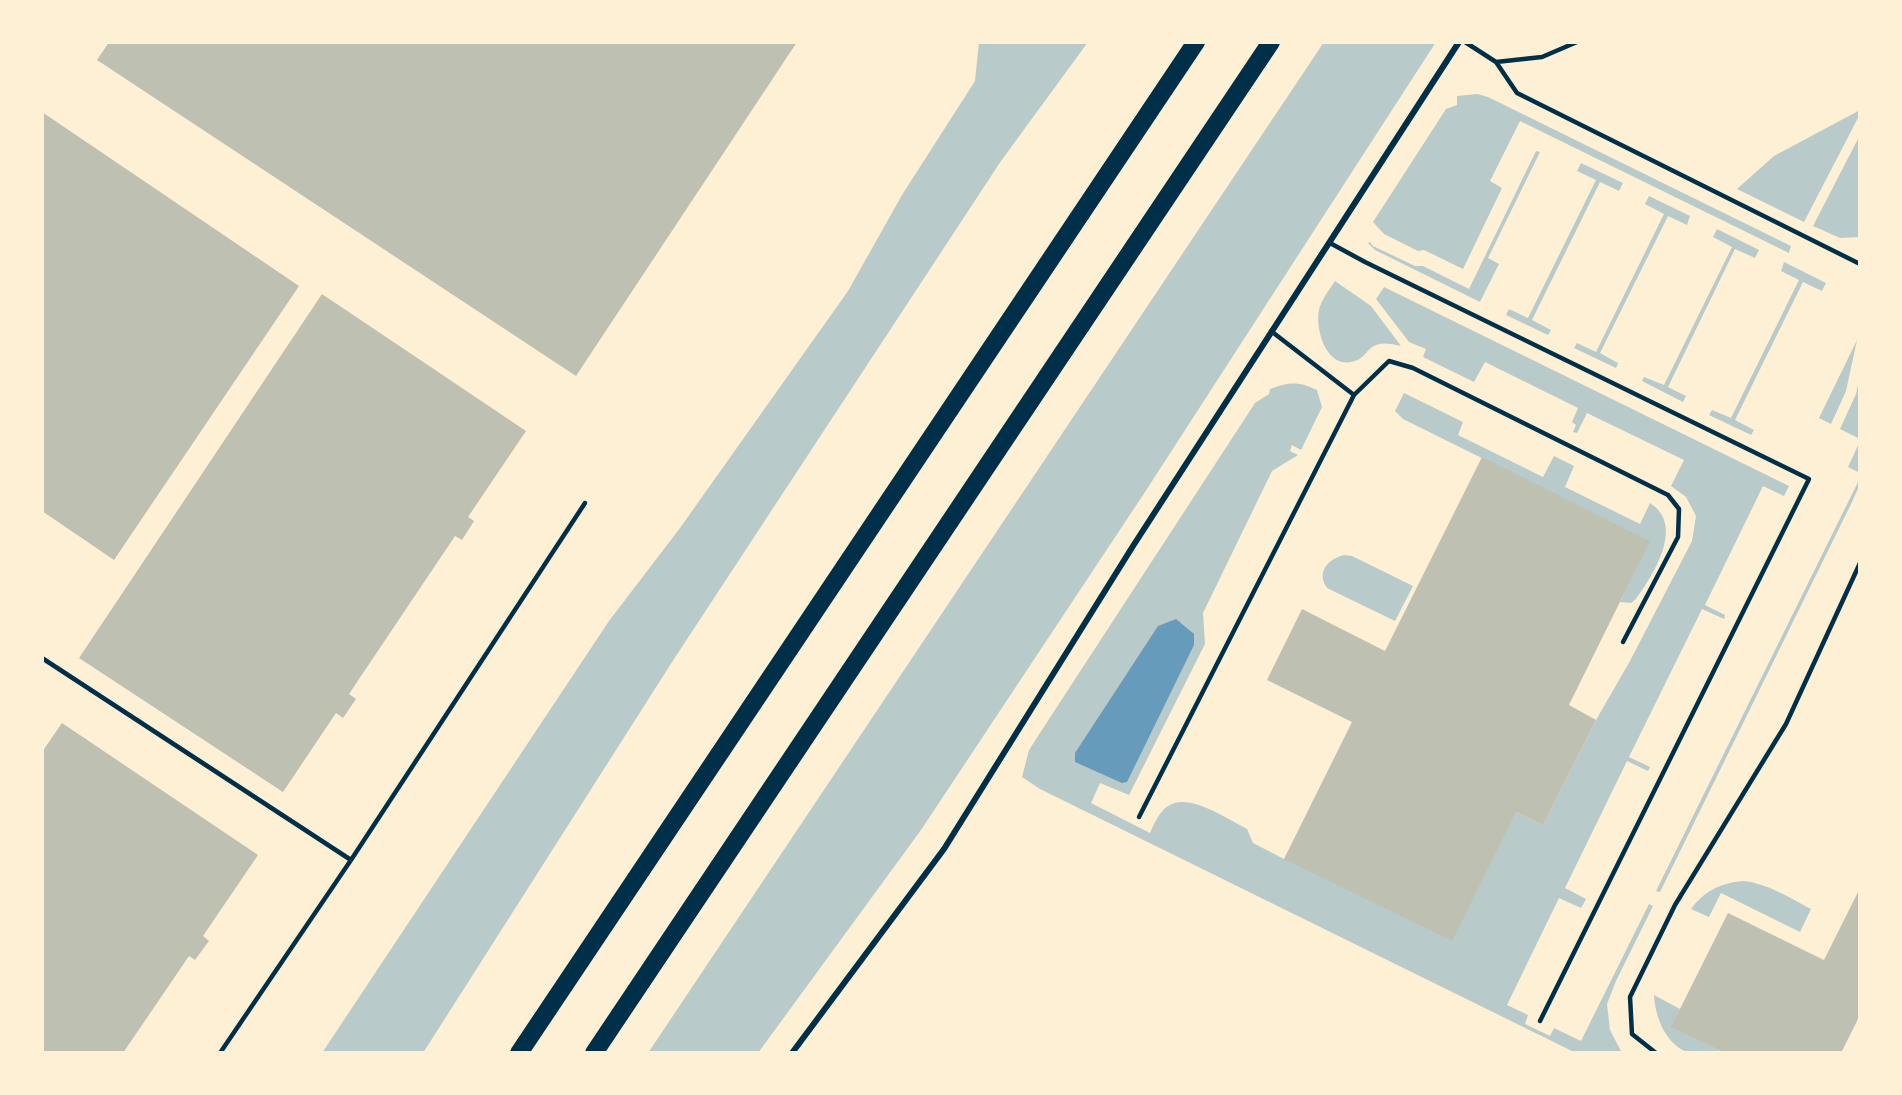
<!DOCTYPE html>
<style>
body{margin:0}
#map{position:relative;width:1902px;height:1095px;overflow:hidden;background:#fdf0d5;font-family:Montserrat,sans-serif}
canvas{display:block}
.frame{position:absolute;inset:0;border:44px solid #fdf0d5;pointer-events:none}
</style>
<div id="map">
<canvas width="1902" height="1095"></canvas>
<div class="frame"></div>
</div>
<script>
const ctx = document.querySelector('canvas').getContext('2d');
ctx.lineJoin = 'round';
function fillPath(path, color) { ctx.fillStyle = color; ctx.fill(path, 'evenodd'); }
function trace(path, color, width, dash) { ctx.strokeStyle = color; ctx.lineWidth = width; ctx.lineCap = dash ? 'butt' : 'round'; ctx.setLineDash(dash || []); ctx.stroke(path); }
const green = new Path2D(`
 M979,42h109l-87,119 -327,498 -251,394h-101l287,-432 71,-93 168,-237 54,-96 73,-114z
 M1324,42h112l-291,450 -224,338 -163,223h-110z
 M1477,94l11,3 303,149 -2,7 -269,-132 -30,60 12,7 -39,81 -39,-19 -6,1 -34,-17 -11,-12 73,-113 11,-4v-9z
 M1860,110v4l-56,108 -67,-33 37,-33z
 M1860,135v102l-20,1 -27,-12z
 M1536,151l4,1 -52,106 11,6 -19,38 -105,-52 -7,-7 2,-1 3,4 42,20h8l46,23z
 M1581,163l42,20 -4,8 -19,-9 -68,138 19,10 -3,5 -42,-20 3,-6 19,9 68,-138 -19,-9z
 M1649,196l41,20 -3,9 -19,-9 -68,137 18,10 -2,5 -42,-20 3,-5 19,9 68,-138 -19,-10z
 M1717,229l42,21 -4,8 -20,-9 -67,138 18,9 -3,6 -41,-21 2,-4 20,8 68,-138 -19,-10z
 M1784,262l42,21 -4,8 -19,-9 -68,138 19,10 -3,5 -42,-20 3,-5 19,8 68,-138 -18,-9z
 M1335,281l36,25 30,40c-38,-10 -28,12 -50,16 -25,5 -36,-33 -32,-52 2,-10 11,-21 16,-29z
 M1384,287l405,199 -5,10 -21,-10 -58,119 20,10 -1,4 -22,-10 -73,148 21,10 -2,4 -21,-10 -62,127 21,11 -5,9 -22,-10 -52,107 21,10 -3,9 25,12 4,-8 27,13 68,-137 4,2 -37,75 -9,23 3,26 12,23h-46l-536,-264 -18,-12 7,-27 9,-14 217,-333 14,-9 1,-5c19,-7 28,-8 47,1l5,17 -21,43 -9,-5 -2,6 8,4 -26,16 -69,142 2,31 -76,151 -29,-12 -9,20 59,30c4,-9 9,-21 18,-27 21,-14 59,13 79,23l6,14 31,16 232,-47 27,13 53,-105 34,-59 62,-120 4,-25 -10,-19 -15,-11 13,-26 -97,-47 -10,20 -4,-1 3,-7 -4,-3 6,-14 -93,-46 -11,20 -51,-25 3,-8 -17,-7 -33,-43z
 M1857,340l-11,51 -15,33 -12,-6z
 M1860,376v63l-20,-10 16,-35z
 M1404,393l59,29 -5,13 85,42 11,-21 20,10 -9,21 75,37 10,-21c35,22 4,71 -14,96l-5,4 -11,-1 29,-61 -246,-122 -8,-8z
 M1860,441v43l-8,18 -192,390 -4,-1 204,-413 -2,-6 -10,-5z
 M1344,555l8,1 61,30 -18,35 -68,-33c-11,-16 1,-29 17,-33z
 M1743,881c24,2 47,17 68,28l-11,23 -79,-39 -12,24 -18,-8c13,-18 30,-26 52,-28z
 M1654,995l26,14 -8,18 52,26c-11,0 -24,2 -34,0 -24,-7 -35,-36 -36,-58z`);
const water = new Path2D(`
 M1176,619l18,15v11l-67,137 -5,1 -47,-21v-9l83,-127z`);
const building = new Path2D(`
 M109,42h688l-221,334 -479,-316z
 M42,112l257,174 -185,274 -72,-49z
 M322,294l204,137 -58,86 6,4 -12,19 -7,-4 -106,158 7,5 -13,19 -7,-5 -53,79 -204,-134z
 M1482,457l168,84 -81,164 27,15 -53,105 -27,-13 -64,129 -168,-82 68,-137 -85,-42 35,-71 83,42z
 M62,723l196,132 -55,81 6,5 -14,19 -6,-4 -66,97h-81v-301z
 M1860,888v127l-19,38h-117l-53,-26 57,-114 96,47z`);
const service = new Path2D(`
 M1465,42l31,20 46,-5 35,-15
 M1496,62l21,31 343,171
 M1330,243l35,19 444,217 -269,542
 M1354,395l35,-34 24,7 255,127 11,14 -1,28 -55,105
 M42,658l309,202 -131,193
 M1139,817l215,-422 -83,-64
 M351,860l234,-357
 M1656,1053l-24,-19 -2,-37 45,-92 111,-181 74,-161`);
const minor = new Path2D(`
 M792,1053l152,-204 189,-303 326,-504`);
const motorway = new Path2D(`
 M519,1053l677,-1011
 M594,1053l677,-1011`);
fillPath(green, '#b9caca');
fillPath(water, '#669bbc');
fillPath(building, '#bec0b2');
trace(service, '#003049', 4.5);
trace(minor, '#003049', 6);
trace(motorway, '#003049', 18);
</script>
